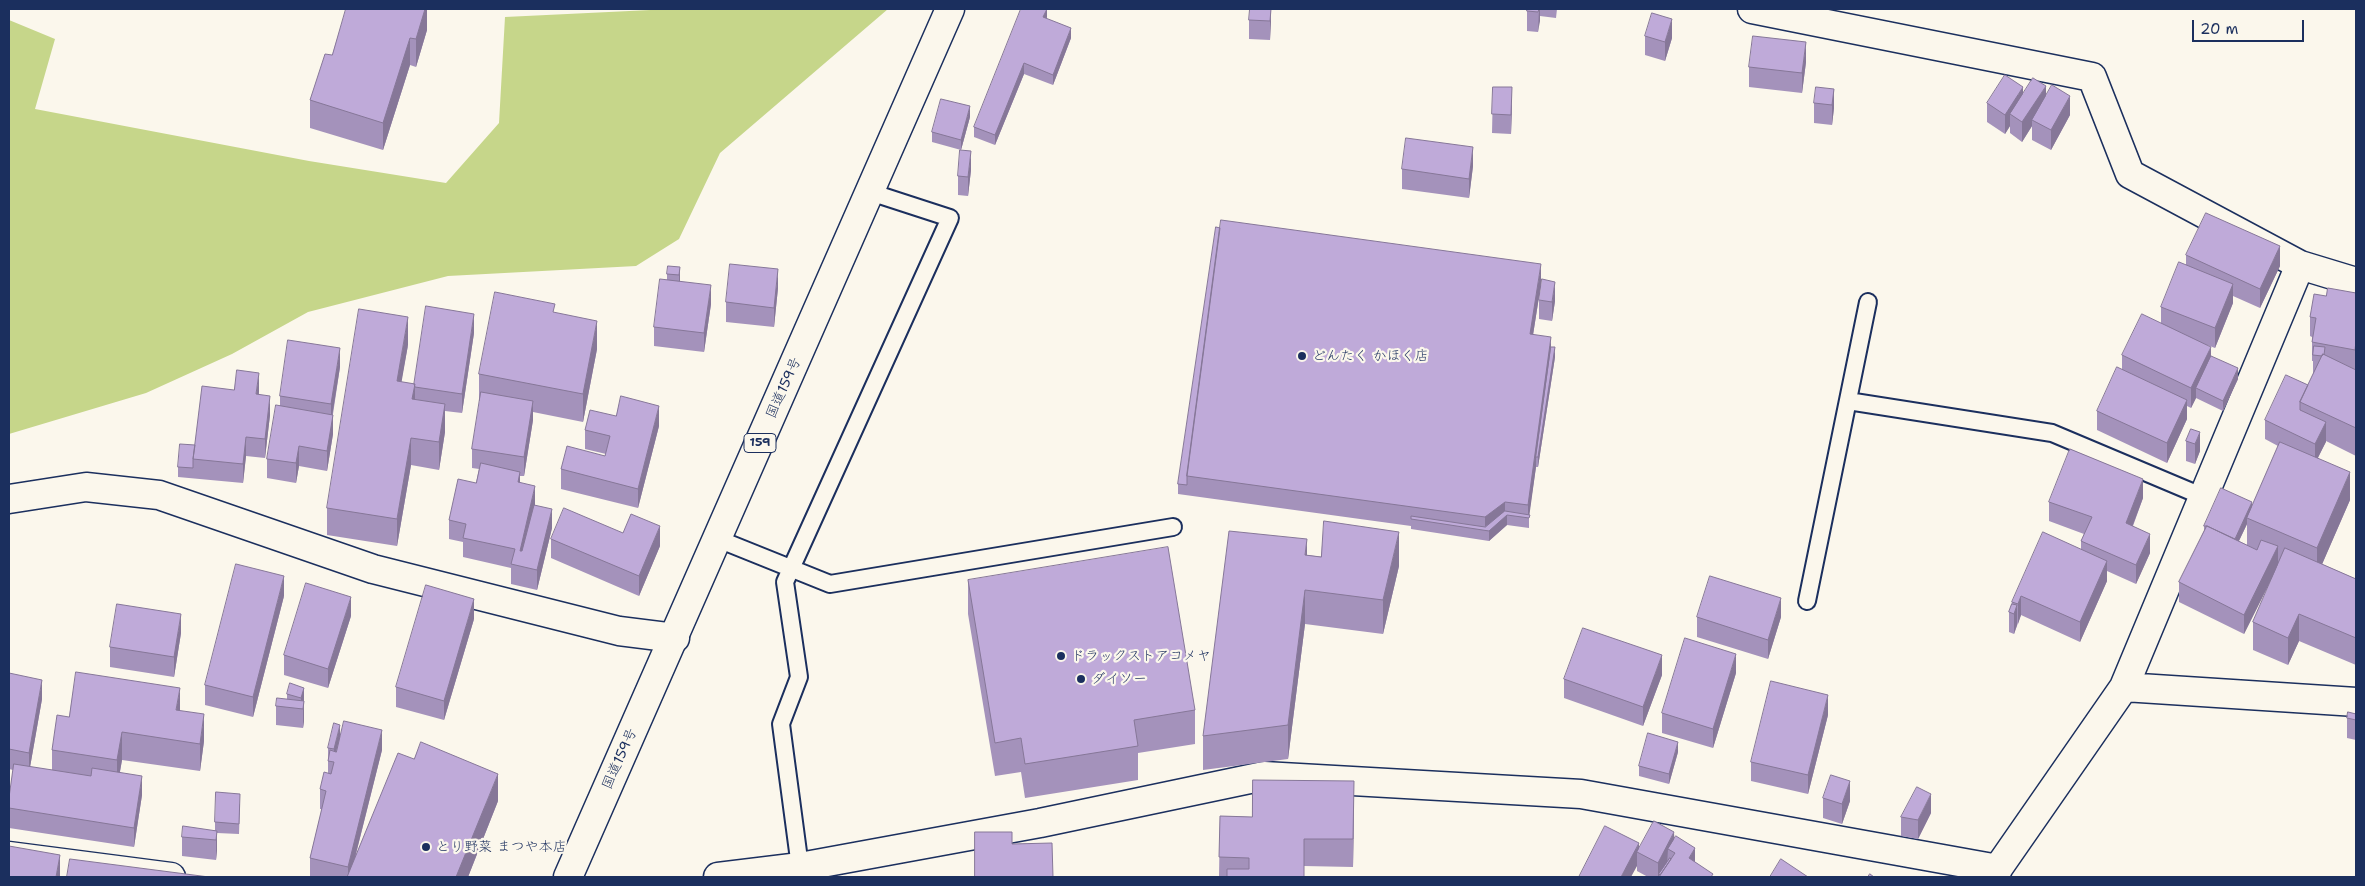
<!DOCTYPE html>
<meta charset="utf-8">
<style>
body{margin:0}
#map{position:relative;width:2365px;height:886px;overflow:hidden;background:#fbf7ec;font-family:"Shantell Sans",sans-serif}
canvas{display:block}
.frame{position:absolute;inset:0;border:10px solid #1b2f5e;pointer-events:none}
.scale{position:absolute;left:2192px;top:20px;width:112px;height:22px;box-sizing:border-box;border:2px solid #1b2f5e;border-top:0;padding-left:6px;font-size:15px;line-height:18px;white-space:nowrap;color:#1b2f5e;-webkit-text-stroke:4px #fbf7ec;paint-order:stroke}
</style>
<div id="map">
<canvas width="2365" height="886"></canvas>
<div class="frame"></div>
<div class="scale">20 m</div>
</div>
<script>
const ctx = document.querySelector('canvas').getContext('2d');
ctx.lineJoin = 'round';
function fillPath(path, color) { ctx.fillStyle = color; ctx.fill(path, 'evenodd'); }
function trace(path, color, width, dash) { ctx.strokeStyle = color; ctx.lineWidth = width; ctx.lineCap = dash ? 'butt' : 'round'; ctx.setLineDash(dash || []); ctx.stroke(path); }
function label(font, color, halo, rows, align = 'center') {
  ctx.font = font + ' "Shantell Sans","Klee One",sans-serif'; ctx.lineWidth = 4.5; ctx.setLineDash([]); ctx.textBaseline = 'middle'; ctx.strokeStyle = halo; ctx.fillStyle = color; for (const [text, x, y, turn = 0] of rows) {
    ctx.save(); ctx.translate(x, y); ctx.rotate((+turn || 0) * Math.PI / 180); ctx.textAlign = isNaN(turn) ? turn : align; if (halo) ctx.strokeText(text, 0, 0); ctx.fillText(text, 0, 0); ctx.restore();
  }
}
const green = new Path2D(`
 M671,9h217l-168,144 -41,86 -43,27 -188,10 -140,36 -76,42 -86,39 -137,41v-414l46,19 -20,70 274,52 137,22 53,-60 6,-106z`);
const lane = new Path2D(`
 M1848,401l204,32 152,64
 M718,539l112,45 343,-57
 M1807,601l61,-299
 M800,867l-19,-143 18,-47 -14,-95 165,-364 -80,-26`);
const street = new Path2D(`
 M1752,9l340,68 38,97 170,91 56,17
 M9,499l77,-12 73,8 214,74 246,62 56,7
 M2124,687l176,-422
 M9,856l162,21
 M718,877l82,-10 240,-44 224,-47 317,18 417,75
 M1992,877l132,-190 232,15`);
const highway = new Path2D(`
 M568,877l382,-868`);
const wall = new Path2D(`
 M427,9v21l-11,37 -6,-2 -27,85 -73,-22v-28l22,-45z
 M1047,9v10l24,19 -18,47 -29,-11 -29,71 -21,-8v-10z
 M1271,9l-1,31 -21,-1v-19z
 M1527,9h30l-1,9 -16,-2 -2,16 -11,-1z
 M1645,36l27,2 -7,23 -20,-6z
 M1806,62l-4,31 -53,-6v-20z
 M1493,87l19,19 -1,28 -19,-1z
 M1834,89v19l-2,17 -18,-2v-20z
 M2023,94l23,2 24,19 -19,35 -19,-10v-14l-10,16 -12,-9v-7l-5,8 -18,-12v-19z
 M970,117l-9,33 -29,-8v-10z
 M1473,166l-4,32 -67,-9v-20z
 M971,170l-3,26 -10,-1v-19z
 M1216,227l325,57 -8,51 18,12 4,10 -17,110h-2l-7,47v14l-22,-3 -18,16 -78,-12v-3l-233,-32v-10z
 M2186,255l94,11 -20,42 -27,-12v7l-18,45 -8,-3 4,11 27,23 -15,32 -27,-13 -5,10 -4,-2v13l-20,44 -70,-33v-19l25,-42v-14l39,-32v-16l25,-42z
 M680,267v14l31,23 -7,48 -50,-6v-19l13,-48v-5z
 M778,288l-4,39 -48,-5v-20z
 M2356,293v67l-1,9 1,1v86l-30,-15 -8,17 32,42 -28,64 34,15v86l-57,-24 -11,24 -35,-15v-28l21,-48 -30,60 -65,-32v-20l25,-51v-5l48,-20 26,-60 -13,-7v-19l43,-35 5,-11v-13h-1v-24l-2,-1v-19l16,-21zM2247,524v21l-8,-4z
 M1539,300l16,1 -3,20 -13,-2z
 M555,313l42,36 -14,73 -50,-10v8l-9,56h-4v6l15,23 17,23 -15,62 -26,-6v-16l-48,-11v-15l-14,-3v-19l27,-37 3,-14 -7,-1v-19l8,-48h-1v-27z
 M474,333l-12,80 -17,-2v21l-6,38 -28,-5 -14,81 -70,-11v-27l81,-163 -7,37 13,2z
 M340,367l-7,47v20l-6,37 -28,-5 -3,17 -29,-5v-19l13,-53v-10z
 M259,392v2l11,21 -5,43 -19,-2 -3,27 -65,-6v-10l17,-22z
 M616,416l43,10 -21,82 -77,-19v-20l44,-13 1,-2 -21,-5v-19z
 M2191,429l9,22 -5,13 -9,-3v-20z
 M2143,498l-10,28 17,27 -14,31 -29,-13v10l-27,61 -59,-27 -7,19 -5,-2v-20l3,-10 69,-52v-9l3,-7 -35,-13v-19z
 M623,533l37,13 -21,50 -88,-38v-19z
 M1307,555l92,11 -16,68 -78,-10 -17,135 -85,11v-34z
 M968,580l227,130v34l-57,9v27l-113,18 -4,-26 -26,4 -27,-162z
 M284,596l-31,121 -48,-12v-20z
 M351,616l-23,72 -44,-13v-20z
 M1697,617h84l-13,42 -71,-22z
 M474,619l-30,101 -48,-13v-20z
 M181,633l-7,44 -64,-10v-20z
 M9,673l33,26 -12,68 22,3v-20l17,-33 111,-6 24,30 -4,30 -78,-11 -2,12 22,23 -8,52 -125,-19v-30l4,-28 -4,-1z
 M1736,673l-23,75 -51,-15v-20z
 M1662,675l-19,51 -79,-28v-19z
 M304,688v33l-1,7 -27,-3v-19l11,-7v-5z
 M2356,714v26l-9,-2v-20z
 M1828,715l-20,79 -57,-13v-19z
 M340,737l42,13 -26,104 142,-53 -30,76h-158v-19l12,-49h-2v-20l8,-16v-25z
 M1678,752l-9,32 -30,-8v-10z
 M1823,798l27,3 -8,23 -19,-6z
 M240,804l-1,30 -22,-1v17l-1,10 -34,-4v-19l33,-7v-8z
 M1354,809l-1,58 -49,-1v11h-85l1,-61 32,1z
 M1931,813l-13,26 -17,-3v-19z
 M1674,839l21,23 18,15h-65l-11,-6v-5l-58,11 60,-29z`);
const shadedWall = new Path2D(`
 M425,9h2v21l-11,37v-28z
 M1047,9v8l-4,10v-10z
 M1271,9v13l-1,18v-19z
 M1539,9h1v12l-2,11z
 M1672,19v19l-7,23v-19z
 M1071,28v10l-18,47v-10z
 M410,38v27l-27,85v-27z
 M1806,42v20l-4,31v-20z
 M1024,63v11l-29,71v-10z
 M2046,86v19l-14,15v6l-10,16v-20z
 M1512,87v19l-1,28v-19z
 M2023,87v19l-13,8v12l-5,8v-19z
 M1834,89v19l-2,17v-20z
 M2070,96v19l-19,35v-20z
 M970,106v11l-9,33v-10z
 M1473,147v19l-4,32v-19z
 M971,151v19l-3,26v-19z
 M2280,246v20l-20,42v-19z
 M1541,264v20l-11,70v-20z
 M680,267v20l-1,8v-20z
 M778,269v19l-4,39v-19z
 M1555,282v19l-3,20v-19z
 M2233,284v19l-18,45v-20z
 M711,285v19l-7,48v-19z
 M474,314v19l-12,80v-19z
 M408,317v28l-11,63v-27z
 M597,321v28l-14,73v-28z
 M1551,337v20l-15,100v10l-7,51h-1v-13z
 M2356,341v19l-1,9v-19z
 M1555,347v10l-17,110v-10z
 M2211,347v19l-15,22v10l-5,10v-20z
 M340,348v19l-9,56v-19z
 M2238,368v11l-15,32v-10z
 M259,373v19l-3,21v-19z
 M415,384v28l-3,-13z
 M270,396v19l-5,43v-19z
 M2187,400v19l-20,44v-20z
 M533,401v19l-9,56v-19z
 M445,404v28l-6,38v-28z
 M659,406v20l-21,82v-19z
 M333,415v19l-6,37v-20z
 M2326,422v20l-11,21v-19z
 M2200,432v19l-5,13v-20z
 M246,437v19l-3,27v-19z
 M411,438v27l-14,81v-27z
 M299,446v20l-3,17v-20z
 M520,472v19l-2,-9z
 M2350,472v28l-33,76v-28z
 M2143,479v19l-17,45v-20z
 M535,486v19l-14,62 -1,-16z
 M1505,502v14l2,-1v10l-18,16v-10l-4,-1v-13z
 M2252,502v11l-5,5v6l-12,25v-10z
 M552,509v19l-15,62v-20z
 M660,526v20l-21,50v-20z
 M1399,532v34l-16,68v-34z
 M2150,534v19l-14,31v-19z
 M1307,539v34l-2,-18z
 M2278,546v20l-34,68v-19z
 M2107,561v20l-27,61v-20z
 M284,576v20l-31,121v-20z
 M1305,590v34l-17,135v-34z
 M2021,596v19l-3,9v-20z
 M351,597v19l-23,72v-19z
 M1781,598v19l-13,42v-19z
 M474,599v20l-30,101v-19z
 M2017,605v20l-3,9v-20z
 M181,614v19l-7,44v-20z
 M2299,614v27l-11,24v-27z
 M1736,654v19l-23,75v-19z
 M1662,655v20l-19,51v-19z
 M42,680v19l-13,74v-20z
 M180,688v27l-4,-5z
 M304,688v33l-1,7v-19h-2v-11z
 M1828,695v20l-20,79v-19z
 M204,714v27l-4,30v-27z
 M340,725v19l-6,24v-19z
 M382,730v20l-32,127h-2v-10z
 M122,732v28l-5,27v-27z
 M1678,742v10l-9,32v-10z
 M498,774v27l-30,76h-12z
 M142,776v19l-8,52v-19z
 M1354,781v28l-1,58v-28z
 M1850,781v20l-8,23v-20z
 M1931,794v19l-13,26v-19z
 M217,831v19l-1,10v-20z
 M1674,832l1,21 -7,-4 -1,16 -8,9v3h-1v-14z
 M1639,843v10l-2,-1v14l-6,11h-10z
 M1695,848v28l-6,-18z
 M60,855v22h-4z`);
const building = new Path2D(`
 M346,9h79l-9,30 -6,-1 -27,85 -73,-23 15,-46 7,1z
 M1021,9h26l-4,8 28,11 -18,47 -29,-12 -29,72 -21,-8z
 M1250,9h21l-1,12 -21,-1z
 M1527,9h12l-1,3 -11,-1z
 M1652,13l20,6 -7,23 -20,-6z
 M1753,36l53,6 -4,31 -53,-6z
 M2005,75l18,12 -18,28 -18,-12z
 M2033,78l13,8 -24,36 -12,-8z
 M2052,85l18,11 -19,34 -19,-10z
 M1493,87h19l-1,28 -19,-1z
 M1816,87l18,2 -2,16 -18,-2z
 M941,99l29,7 -9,34 -29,-8z
 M1406,138l67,9 -4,32 -67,-10z
 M960,150l11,1 -3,26 -10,-1z
 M2206,213l74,33 -20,43 -74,-34z
 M1221,220l320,44 -11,70 21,3 -23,168 -23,-3 -20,15 -298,-41z
 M1216,227l4,1 -33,248v9l-9,-1z
 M2179,262l54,22 -18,44 -54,-21z
 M730,264l48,5 -4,39 -48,-6z
 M668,266l12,1 -1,8 -12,-1z
 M660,279l51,6 -7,48 -50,-6z
 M1542,279l13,3 -3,20 -13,-2z
 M2328,288l28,5v48l-1,9 -43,-8 4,-24 -6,-1 4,-23 12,2z
 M495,292l60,12 -2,8 44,9 -14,73 -104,-20z
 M426,306l48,8 -12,80 -47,-7 -1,-3z
 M359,309l49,8 -11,64 18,3 -3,15 33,5 -6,38 -28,-4 -14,81 -70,-11z
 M2142,314l69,33 -20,41 -69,-33z
 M288,340l52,8 -9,56 -51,-8z
 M2314,346l11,1 -1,8 -1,-1 -1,2 -9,-1z
 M1551,347h4l-17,110h-2z
 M2323,354l33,16v58l-56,-26z
 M2211,356l27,12 -15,33 -27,-13z
 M2117,367l70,33 -20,43 -70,-32z
 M237,370l22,3 -3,21 14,2 -5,43 -19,-2 -3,27 -50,-5 9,-73 32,4z
 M2286,375l22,10 -8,17v8l26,12 -11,22 -50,-24z
 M481,392l52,9 -9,56 -52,-8z
 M621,396l38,10 -21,83 -77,-20 6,-23 38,10 5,-20 -25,-6 5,-20 26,6z
 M276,405l57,10 -6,36 -28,-5 -3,17 -29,-4z
 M2191,429l9,3 -5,12 -9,-3z
 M2280,442l70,30 -33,76 -70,-30z
 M180,444l15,1 -2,14v9l-15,-1z
 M2070,449l73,30 -17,44 24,11 -14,31 -55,-24 11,-24 -43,-15z
 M481,463l39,9 -2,10 17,4 -15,65h2l12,-46 18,4 -15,61 -26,-6 4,-15 -52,-11 3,-14 -17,-4 9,-41 18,4z
 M2221,488l31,14 -17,37 -28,-13h-3z
 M564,508l59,25 8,-19 29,12 -21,50 -88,-37z
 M1505,511l25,4 -1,3 -22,-3 -18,16 -78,-12v-3l74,11z
 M1324,521l75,11 -16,68 -78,-10 -17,135 -85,11 26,-205 78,8 -2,16 16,2z
 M2207,526l50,24 4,-10 17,6 -34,69 -65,-33z
 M2043,532l64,29 -27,61 -59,-26 -3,8 -6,-2z
 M1168,547l27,163 -61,10 4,26 -113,18 -4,-26 -26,5 -27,-163z
 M2285,548l71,31v59l-57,-24 -11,24 -35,-16z
 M236,564l48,12 -31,121 -48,-12z
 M1710,576l71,22 -13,42 -71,-23z
 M306,583l45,14 -23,72 -44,-14z
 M426,585l48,14 -30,102 -48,-14z
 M117,604l64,10 -7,43 -64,-10z
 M2012,604l5,1 -3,9 -5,-2z
 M1583,628l79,27 -19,52 -79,-28z
 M1685,638l51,16 -23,75 -51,-16z
 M76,672l104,16 -4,22 28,4 -4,30 -78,-12 -5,28 -65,-10 5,-35 12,2z
 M9,673l33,7 -13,73 -20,-4z
 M1771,681l57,14 -20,80 -57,-13z
 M290,683l14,5 -3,10 -14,-4z
 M277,698l27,3 -1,8 -27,-3z
 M2348,712l8,2v6l-9,-2z
 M344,721l38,9 -34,137 -38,-9 16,-67 -6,-2 4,-17 7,2 3,-12 -6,-1 2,-11 6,2z
 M334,723l6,2 -6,24 -6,-1z
 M1648,733l30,9 -9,32 -30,-8z
 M421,742l77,32 -42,103h-109l51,-124 16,6z
 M14,764l77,12 1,-8 50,8 -8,52 -125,-20v-10z
 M1831,775l19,6 -8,23 -19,-6z
 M1253,780l101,1 -1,58h-49v38h-77v-8h22v-11l-30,-1 1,-41 32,1z
 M1917,787l14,7 -13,26 -17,-3z
 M216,792l24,2 -1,30 -24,-2z
 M1654,821l20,11 -16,31 -21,-11z
 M183,826l34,5 -1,9 -34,-3z
 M1605,826l34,17 -18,34h-42z
 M975,832h37v12l40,-1 1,34h-78z
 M1676,836l19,12 -6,10 24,16 -2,3h-52l16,-24 -7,-4z
 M9,846l51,9 -4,22h-47z
 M1670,858l1,1 -11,16 -1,-1z
 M70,859l139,18h-142z
 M1781,859l27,18h-38z
 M1870,874l4,3h-6z`);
const markers = [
 [1302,356,5,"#1b2f5e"],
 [1061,656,5,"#1b2f5e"],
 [1081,679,5,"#1b2f5e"],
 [426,847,5,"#1b2f5e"]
];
const shields = [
 [760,443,32]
];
const shieldNames = [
 ["159",760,443]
];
const poiNames = [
 ["どんたく かほく店",1312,356],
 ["ドラックストアコメヤ",1071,656],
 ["ダイソー",1091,679],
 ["とり野菜 まつや本店",436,847]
];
const streetNames = [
 ["国道159号",784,388,-66],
 ["国道159号",620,759,-66]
];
fillPath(green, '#c6d68a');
trace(lane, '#1b2f5e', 20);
trace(street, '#1b2f5e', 31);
trace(highway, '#1b2f5e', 31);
trace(lane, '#fbf7ec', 16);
trace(street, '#fbf7ec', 28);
trace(highway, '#fbf7ec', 28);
fillPath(wall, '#a492bb');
fillPath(shadedWall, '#867798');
fillPath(building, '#bfaad9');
trace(building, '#867798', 1);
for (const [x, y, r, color] of markers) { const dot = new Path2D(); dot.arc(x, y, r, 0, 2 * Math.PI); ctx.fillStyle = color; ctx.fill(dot); trace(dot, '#fbf7ec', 2); }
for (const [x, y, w] of shields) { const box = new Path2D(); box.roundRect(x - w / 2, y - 9.5, w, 19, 4); ctx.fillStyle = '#fbf7ec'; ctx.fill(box); trace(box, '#1b2f5e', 1); }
label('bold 12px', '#1b2f5e', null, shieldNames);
label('14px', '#1b2f5e', '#fbf7ec', poiNames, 'left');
label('14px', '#1b2f5e', '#fbf7ec', streetNames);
</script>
